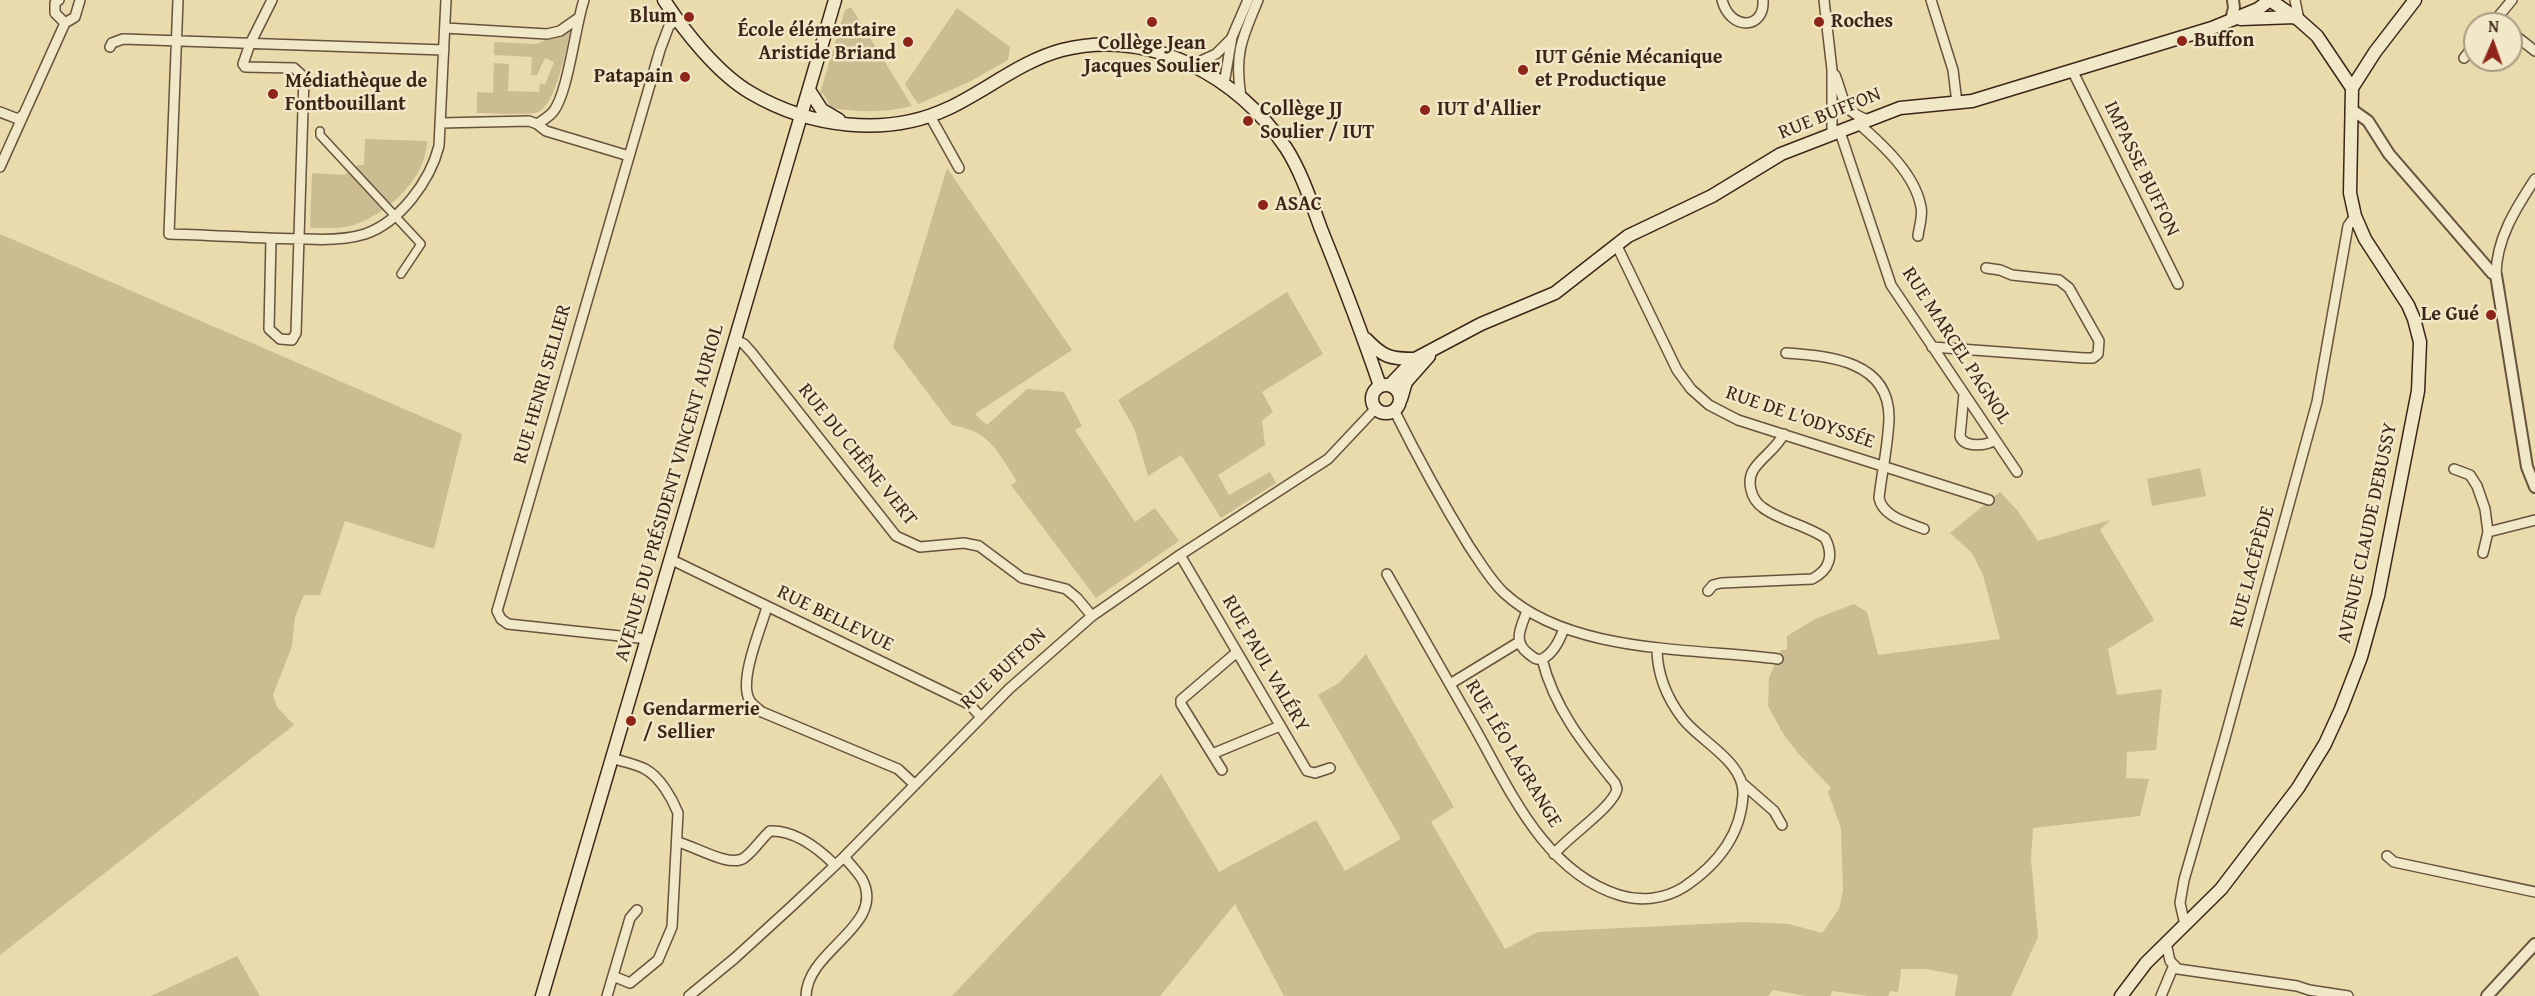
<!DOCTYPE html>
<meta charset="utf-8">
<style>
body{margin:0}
#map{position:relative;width:2535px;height:996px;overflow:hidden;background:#e9dbab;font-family:"Gentium Book Plus",serif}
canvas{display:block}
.north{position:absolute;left:2463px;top:12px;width:60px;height:60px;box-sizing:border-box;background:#f1e8c8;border:2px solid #a99a82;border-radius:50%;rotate:2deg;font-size:16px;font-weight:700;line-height:24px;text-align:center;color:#3c2518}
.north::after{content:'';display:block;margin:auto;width:21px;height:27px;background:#8f2418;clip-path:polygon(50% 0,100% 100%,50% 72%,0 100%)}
</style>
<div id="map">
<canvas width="2535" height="996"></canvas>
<div class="north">N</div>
</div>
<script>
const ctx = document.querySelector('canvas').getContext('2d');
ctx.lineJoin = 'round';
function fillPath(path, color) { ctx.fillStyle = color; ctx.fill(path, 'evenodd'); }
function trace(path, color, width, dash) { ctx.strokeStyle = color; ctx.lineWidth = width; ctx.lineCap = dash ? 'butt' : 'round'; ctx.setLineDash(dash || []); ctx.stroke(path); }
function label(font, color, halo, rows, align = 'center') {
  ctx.font = font + ' "Gentium Book Plus",serif'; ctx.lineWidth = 5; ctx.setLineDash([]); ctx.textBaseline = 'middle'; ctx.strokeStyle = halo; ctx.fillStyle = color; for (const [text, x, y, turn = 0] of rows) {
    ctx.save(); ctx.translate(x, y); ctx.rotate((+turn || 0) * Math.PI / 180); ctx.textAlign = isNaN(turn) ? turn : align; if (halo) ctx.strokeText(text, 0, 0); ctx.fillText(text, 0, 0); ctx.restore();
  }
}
const green = new Path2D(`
 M851,7l61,99c-27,7 -54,6 -81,2l-7,-13 -4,-2 25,-83z
 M957,8l53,39 -2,13 -41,23 -49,21 -13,-20z
 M570,30c-3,17 -15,76 -32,82 -10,4 -48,1 -61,1v-21l16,1 1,-30 15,1 -1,27 31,1 1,-9 5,2 9,-23 -9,-4 -8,17h-6l1,-18 -38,-2v-13l42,2z
 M365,139l62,2c-1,38 -39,72 -73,84 -14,4 -28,3 -42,3l-2,-1 2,-54 32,2 14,-10h6z
 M947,168l125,182 -97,64 12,11 40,-36 37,3 18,34 -7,4 60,92 20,-14 24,33 -83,57 -85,-113 6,-4c-21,-31 -26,-49 -65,-56l-59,-78z
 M0,234l462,200 -28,115 -89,-28 -25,74h-16l-9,22 -3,29 -19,49 4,12 17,18 -294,230z
 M1287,292l36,62 -61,38 11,20 -11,9 3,24 -47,30 11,20 41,-23 6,11 -55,35 -40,-63 -33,21 -14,-48 -16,-28z
 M2200,468l6,28 -54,10 -5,-27z
 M2000,492l17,18 21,31 72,-21 -10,10 54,90 -46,29 9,46 45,-6 -6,61 -29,2 -1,26 23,1 -9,37 -107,12 -2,31 7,78 -27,59h-56l3,-21 -32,-6h-25l-3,23 -8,-1 -2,5h-19l-37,-5 -2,5h-25l-32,-6 -5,6h-484l-49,-92 -75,92h-208l209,-222 58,98 97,-52 29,51 56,-32 -83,-144 21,-12 27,-29 88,153 -23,15 74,127 33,-17 208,-10 43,2 33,9 17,-24 4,-18 -2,-63 -13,-36 3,-4 -33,-35 -14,-18 -16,-29 1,-28 12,-28h6v-14l30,-18 37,-14 13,8 11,43 122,-16 -17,-64 -11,-22 -22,-20z
 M237,956l23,40h-109z`);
const pedestrian = new Path2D(`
 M320,131v4l101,109 -20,30`);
const minor = new Path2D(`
 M59,0l-4,3v10l10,10
 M178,0l-9,234c45,1 91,5 137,5 19,1 40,1 59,-5 35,-12 65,-53 74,-88l7,-146
 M1722,0c8,31 43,30 41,0
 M1824,0l8,70v65
 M1931,0l22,70 4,33
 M2295,0l4,20
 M2492,24l20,-24
 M445,28l102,6 13,-3 17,-12
 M2511,32l24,19
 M110,47l2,-4 11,-4 321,11
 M2464,58l11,-14
 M1192,65l24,-11 15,-15
 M2072,70l106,214
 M1835,75c10,24 5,35 33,45
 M1224,84l8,-47 16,-37
 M1241,97c-7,-43 1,-59 17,-97
 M0,112l18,7 5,-4
 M930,116l29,52
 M440,123l89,-2 8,3 9,7 83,25
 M537,124c5,-3 11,-7 15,-11 16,-17 23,-87 32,-113
 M1859,124c24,21 56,50 62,83 2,9 -2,20 -3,29
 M1840,132l51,153 126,187
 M0,167l65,-144 10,-6 5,-17
 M271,239l-2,90 11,10 12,1 4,-7 8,-256 -10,-9 -49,-1 -2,-3 7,-20 22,-44
 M1616,244l61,126 14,19 18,16 29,15 251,80
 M2496,275c0,-36 20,-67 39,-96
 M736,340l8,4 8,9 144,183 24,11 44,-4 15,3 43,32 44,11 11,9 15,18
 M1932,347l152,11h9l5,-4 1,-13 -30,-53 -10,-8 -47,-5 -12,-5 -14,-2
 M1786,353c44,3 104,8 103,66 -1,27 -7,52 -10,79 4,19 28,24 45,31
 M1964,394l-4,42c4,12 26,10 35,4
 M1394,410c23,46 48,92 75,136 11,16 21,34 35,47 66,61 190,55 274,66
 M2454,469l16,6 7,11 8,23 3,23
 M2483,553l5,-21 47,-12
 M1180,555l127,216 8,2 15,-5
 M670,559l299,145 12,13
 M1387,574c27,47 54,94 81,142 38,65 73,155 151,179 22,7 46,4 65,-8 33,-22 57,-52 59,-92 2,-33 -42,-53 -60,-76 -17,-22 -26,-44 -26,-71
 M1708,591l5,-6 8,-2 91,-4c18,-9 22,-24 13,-41 -19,-13 -47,-18 -63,-31 -11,-8 -16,-26 -8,-38 9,-13 21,-19 30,-35
 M767,607c-6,21 -28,72 -18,92 2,5 8,9 13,13l136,57 16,15
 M1527,611c-6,16 -15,31 2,43 5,4 7,6 13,5 12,49 42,86 73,124l2,6c-3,17 -49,48 -63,65
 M648,639l-140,-15 -7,-5 -4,-8 163,-561 9,-24 9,-7
 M1542,659c12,-6 18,-19 22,-31
 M1450,684l69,-42
 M1212,754l68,-28
 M612,758c11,4 24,6 33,11 15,8 27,29 33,44l-6,114 -14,33 -28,23 -17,-7
 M1222,770l-41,-66v-4l56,-48
 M1742,783l32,28 8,14
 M678,842c16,4 52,26 66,16 10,-7 17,-19 26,-27 25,-1 49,18 65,34
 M2387,856l7,6 141,30
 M2185,925l-5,-22 4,-23 41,-142 92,-336 31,-176 7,-10
 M2166,943l4,18 8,8 119,17 12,4 39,6
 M607,996l23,-78 7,-8
 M689,996l46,-38 57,-52 52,-49 165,-168 83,-73 88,-61 148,-96 48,-51
 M806,996c1,-47 81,-70 56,-117 -5,-8 -12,-15 -18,-22
 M2161,996l13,-31`);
const tertiary = new Path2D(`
 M2231,20l3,-12 -1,-8
 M2351,109l17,12 21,33 103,119 4,2 31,192 8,20
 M2487,996l48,-52`);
const secondary = new Path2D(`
 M664,0c20,31 54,74 87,93 58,34 135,45 198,15 38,-18 72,-47 113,-58 88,-22 176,26 224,98 16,25 25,54 35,81 21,52 41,104 59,157
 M2241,19l54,-2
 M2352,88l23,-36 40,-52
 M809,90l13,20 17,10
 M1366,339c17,18 24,20 49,20
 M1372 399a14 14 0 1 1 28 0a14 14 0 1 1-28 0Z
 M1390,385l25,-26 66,-35 74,-31 73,-57 84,-40 69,-42 119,-46 72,-7 240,-73 46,-19 12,-9 29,20 18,16 35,52
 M1401,399l5,-17 23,-26
 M542,996l293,-996
 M2121,996l25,-33 75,-74 77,-101 27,-44 16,-35 20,-52 17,-61 40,-205 2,-49 -6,-23 -6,-14 -43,-66 -10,-23 -5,-23 2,-105`);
const markers = [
 [689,17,6,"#8f2418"],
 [1152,22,6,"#8f2418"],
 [1819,22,6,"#8f2418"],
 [2182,41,6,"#8f2418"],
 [908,42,6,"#8f2418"],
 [1523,70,6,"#8f2418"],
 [685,77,6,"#8f2418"],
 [273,94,6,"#8f2418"],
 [1425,110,6,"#8f2418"],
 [1248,121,6,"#8f2418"],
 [1263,205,6,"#8f2418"],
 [2491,315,6,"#8f2418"],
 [631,721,6,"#8f2418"]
];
const poiNames = [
 ["Blum",677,17,"right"],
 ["Roches",1831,22],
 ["École élémentaire",896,31,"right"],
 ["Aristide Briand",896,54,"right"],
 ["Buffon",2194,41],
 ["Collège Jean",1152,44,"center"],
 ["Jacques Soulier",1152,67,"center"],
 ["IUT Génie Mécanique",1535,58],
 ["et Productique",1535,81],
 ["Patapain",673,77,"right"],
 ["Médiathèque de",285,82],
 ["Fontbouillant",285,105],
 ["Collège JJ",1260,110],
 ["Soulier / IUT",1260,133],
 ["IUT d'Allier",1437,110],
 ["ASAC",1275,205],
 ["Le Gué",2479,315,"right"],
 ["Gendarmerie",643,710],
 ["/ Sellier",643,733]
];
const streetNames = [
 ["RUE BUFFON",1830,114,-22],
 ["IMPASSE BUFFON",2141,169,64],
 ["RUE MARCEL PAGNOL",1956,346,57],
 ["RUE HENRI SELLIER",543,384,-74],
 ["RUE DE L'ODYSSÉE",1800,418,19],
 ["RUE DU CHÊNE VERT",857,455,51],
 ["AVENUE DU PRÉSIDENT VINCENT AURIOL",670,493,-74],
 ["AVENUE CLAUDE DEBUSSY",2368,533,-78],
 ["RUE LACÉPÈDE",2253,567,-75],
 ["RUE BELLEVUE",835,619,26],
 ["RUE PAUL VALÉRY",1265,664,60],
 ["RUE BUFFON",1004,669,-43],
 ["RUE LÉO LAGRANGE",1513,754,59]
];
fillPath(green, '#ccbc92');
trace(pedestrian, '#67523d', 10);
trace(minor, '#67523d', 12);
trace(tertiary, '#67523d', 14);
trace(secondary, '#3c2518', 15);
trace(pedestrian, '#f1e8c8', 7);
trace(minor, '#f1e8c8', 9);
trace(tertiary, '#f1e8c8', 10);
trace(secondary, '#f1e8c8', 12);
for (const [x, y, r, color] of markers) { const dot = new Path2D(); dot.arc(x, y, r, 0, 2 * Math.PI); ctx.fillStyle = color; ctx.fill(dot); trace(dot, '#f1e8c8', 2); }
label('bold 20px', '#3c2518', '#f1e8c8', poiNames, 'left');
label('20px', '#3c2518', '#f1e8c8', streetNames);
</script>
